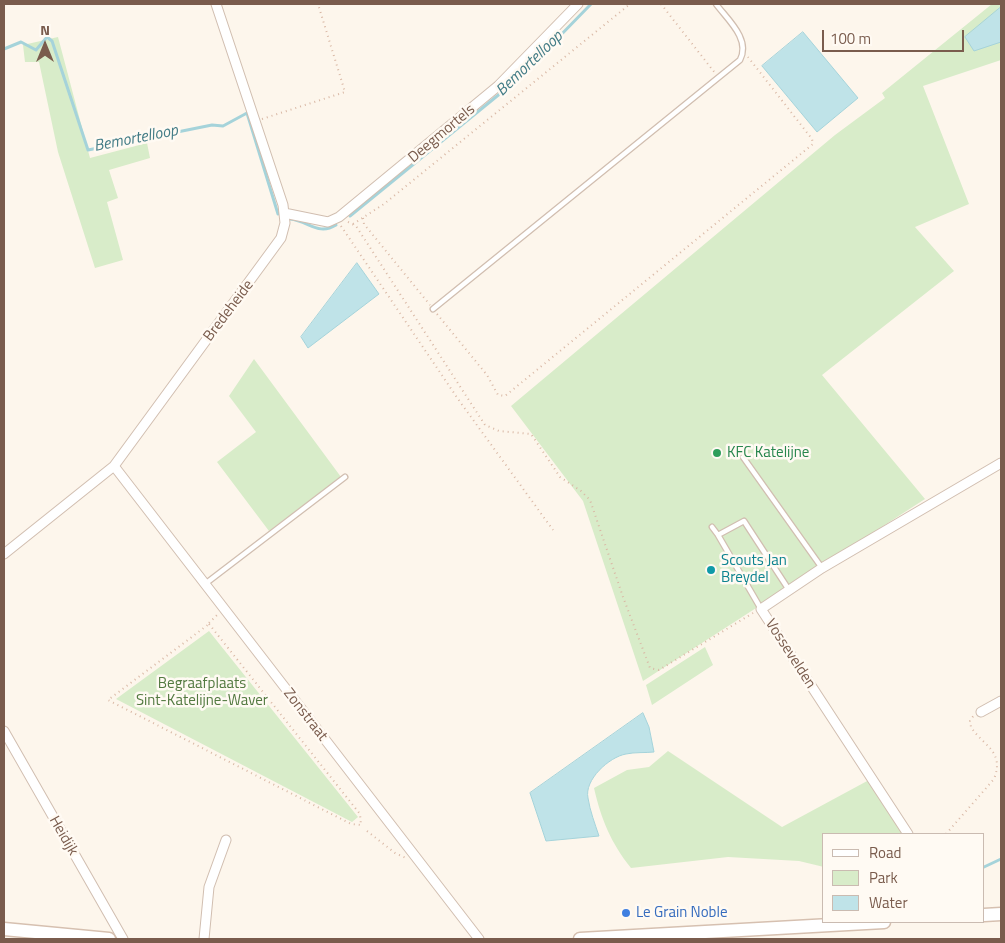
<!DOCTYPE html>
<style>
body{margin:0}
#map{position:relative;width:1005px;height:943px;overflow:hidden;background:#fdf6ec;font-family:"Titillium Web",sans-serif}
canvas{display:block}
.frame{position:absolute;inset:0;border:5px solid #7a5c4d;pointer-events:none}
.legend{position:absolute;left:822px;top:833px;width:162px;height:90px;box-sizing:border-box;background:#fffaf3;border:1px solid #cabbb1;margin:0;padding:6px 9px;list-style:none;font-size:15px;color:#7a5c4d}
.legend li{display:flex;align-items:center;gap:10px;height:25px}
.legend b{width:25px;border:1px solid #cabbb1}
.north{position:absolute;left:20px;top:20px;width:50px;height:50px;-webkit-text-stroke:4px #fffaf3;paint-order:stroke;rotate:0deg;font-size:14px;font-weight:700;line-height:20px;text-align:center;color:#7a5c4d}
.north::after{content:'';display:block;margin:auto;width:18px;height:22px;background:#7a5c4d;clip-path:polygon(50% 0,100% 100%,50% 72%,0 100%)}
.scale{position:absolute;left:822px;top:30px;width:142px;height:22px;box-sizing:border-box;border:2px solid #7a5c4d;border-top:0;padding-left:6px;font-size:15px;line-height:18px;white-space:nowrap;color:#7a5c4d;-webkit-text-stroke:4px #fffaf3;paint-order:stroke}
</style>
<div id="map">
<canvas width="1005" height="943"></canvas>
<div class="frame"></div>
<ul class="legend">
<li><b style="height:6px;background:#fff"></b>Road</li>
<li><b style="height:14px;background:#d8ecc9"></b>Park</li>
<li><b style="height:14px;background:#bfe3e8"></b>Water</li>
</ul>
<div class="north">N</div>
<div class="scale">100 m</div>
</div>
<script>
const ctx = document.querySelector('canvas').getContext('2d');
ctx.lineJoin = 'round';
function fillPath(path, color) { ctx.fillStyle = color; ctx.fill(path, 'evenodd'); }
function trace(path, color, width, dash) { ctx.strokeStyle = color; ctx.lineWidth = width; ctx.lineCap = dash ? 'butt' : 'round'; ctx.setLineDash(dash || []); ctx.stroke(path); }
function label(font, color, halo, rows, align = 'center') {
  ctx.font = font + ' "Titillium Web",sans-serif'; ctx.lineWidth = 5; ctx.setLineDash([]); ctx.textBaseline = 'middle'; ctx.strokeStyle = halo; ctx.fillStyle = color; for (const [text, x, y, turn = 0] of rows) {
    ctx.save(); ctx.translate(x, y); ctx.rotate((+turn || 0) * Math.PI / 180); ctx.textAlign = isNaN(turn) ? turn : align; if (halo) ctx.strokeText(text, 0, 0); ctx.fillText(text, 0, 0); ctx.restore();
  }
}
const green = new Path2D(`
 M992,4h9v56l-78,26 46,118 -54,23 39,44 -132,104 103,124 -282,182 -60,-180 -72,-95 324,-271 50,-37 -3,-5z
 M58,37l32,121 57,-15 3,15 -41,12 9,28 -11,4 16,58 -28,8 -37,-116 -19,-90h-14l-2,-17z
 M254,359l87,118 -72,54 -52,-69 39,-30 -27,-36z
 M209,631l149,186 -6,5 -236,-123z
 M705,647l8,18 -61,40 -6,-20z
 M668,751l114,76 87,-47 34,53 -79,1v33l-25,-6 -71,-4 -97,11c-20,-25 -30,-49 -37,-80l33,-18 22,-3z`);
const water = new Path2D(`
 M1001,7v35l-27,9 -9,-14z
 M803,32l55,66 -41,34 -55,-66z
 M357,263l22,31 -71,54 -7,-11z
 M643,713l6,14 5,25c-9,1 -19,0 -28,2 -17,3 -42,26 -38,44 2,13 7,26 11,38l-53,5 -16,-48z`);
const stream = new Path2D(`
 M4,49l17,-7 15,8 11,-13 5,4 36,109 124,-25 11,1 24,-13 31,101
 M350,216l168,-137 73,-75
 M290,219c19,2 28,17 46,6
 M984,867l17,-8`);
const path = new Path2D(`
 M661,4l54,69
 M262,119l83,-27 -27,-88
 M363,218l1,6 66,81
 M348,222l8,4 129,199 14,6 32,3 29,43 21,14 9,9 33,97 27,71 9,2 94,-57
 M353,224l31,-20 246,-200
 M341,226l117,173 95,131
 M437,314l50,61 11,20 7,1 308,-252 -1,-5 -64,-82
 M209,623l9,-9
 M209,624l151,190 1,11 -10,-1 -243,-124z
 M367,831l28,22 11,5
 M946,834l48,-55c11,-28 -11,-33 -23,-52l-1,-6 4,-6`);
const lane = new Path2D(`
 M433,309l307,-249c11,-21 -13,-41 -24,-56
 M743,457l79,111
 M712,527l6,8
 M205,584l140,-107
 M761,609l-43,-74 26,-14 45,69`);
const street = new Path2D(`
 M284,213l44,9 11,-5 159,-131 80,-82
 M114,466l365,473
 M4,554l110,-88 167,-228 4,-15 -2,-18 -67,-201
 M981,712l20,-11
 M4,731l119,208
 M908,834l-147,-225 61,-41 179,-105
 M204,939l5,-52 17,-47`);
const secondary = new Path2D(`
 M984,915l17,-1
 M4,929l105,10
 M580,939l304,-17`);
const markers = [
 [717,453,5,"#2e9e5b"],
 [711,570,5,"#0f9aa8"],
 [626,913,5,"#3f7fe0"]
];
const streetNames = [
 ["Deegmortels",442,134,-40],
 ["Bredeheide",229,311,-53],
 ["Vossevelden",790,654,57],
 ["Zonstraat",305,715,52],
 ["Heidijk",63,836,60]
];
const leisureNames = [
 ["KFC Katelijne",727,453]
];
const cultureNames = [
 ["Scouts Jan",721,561],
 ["Breydel",721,578]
];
const parkNames = [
 ["Begraafplaats",202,684],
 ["Sint-Katelijne-Waver",202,701]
];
const shopNames = [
 ["Le Grain Noble",636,913]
];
const waterNames = [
 ["Bemortelloop",530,64,-44],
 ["Bemortelloop",136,139,-11]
];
fillPath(green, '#d8ecc9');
fillPath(water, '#bfe3e8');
trace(water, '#a5d3da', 1);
trace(stream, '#a5d3da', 3);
trace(lane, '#d1beb0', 7);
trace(street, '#d1beb0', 11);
trace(secondary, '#d6c0b0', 15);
trace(path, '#d9b8a5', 2, [1, 4]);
trace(lane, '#fff', 4.5);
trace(street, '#fff', 9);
trace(secondary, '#fff', 12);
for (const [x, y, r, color] of markers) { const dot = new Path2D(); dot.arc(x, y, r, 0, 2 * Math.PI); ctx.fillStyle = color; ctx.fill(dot); trace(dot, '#fffaf3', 2); }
label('15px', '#7a5c4d', '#fffaf3', streetNames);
label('15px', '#27864d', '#fffaf3', leisureNames, 'left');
label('15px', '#0d838f', '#fffaf3', cultureNames, 'left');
label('15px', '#537a41', '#fffaf3', parkNames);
label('15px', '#366cbe', '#fffaf3', shopNames, 'left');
label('italic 16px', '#437c86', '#fffaf3', waterNames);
</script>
